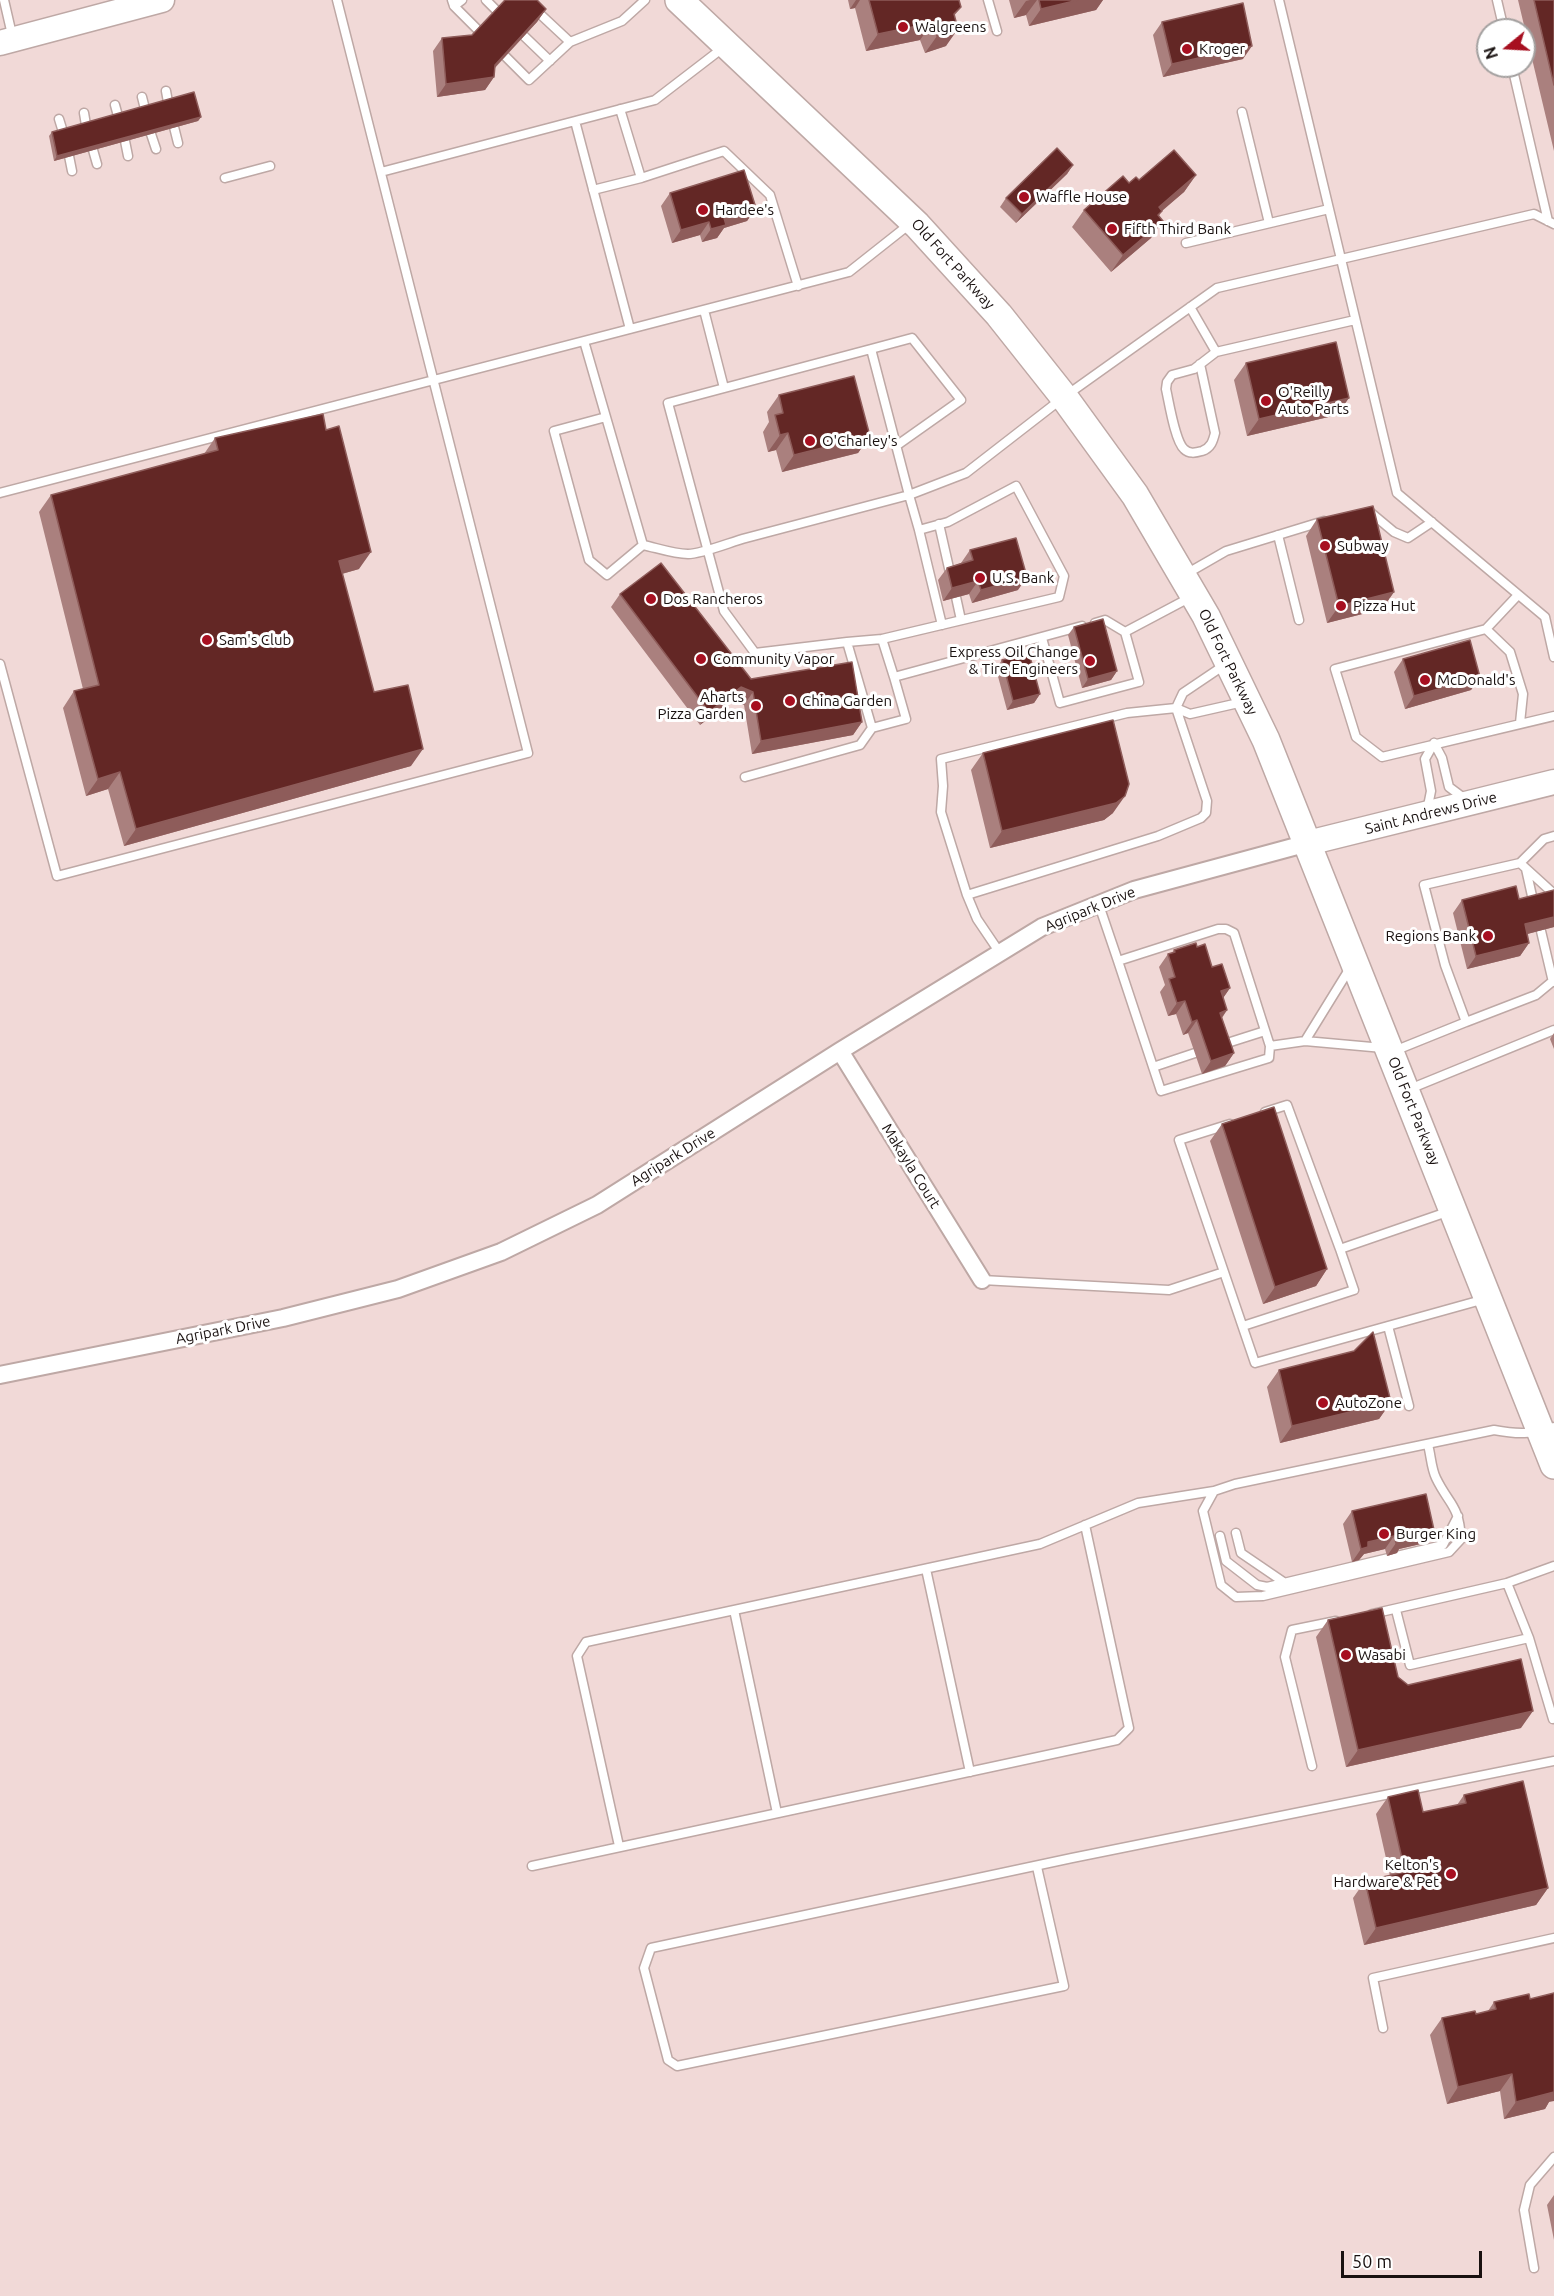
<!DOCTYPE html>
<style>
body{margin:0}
#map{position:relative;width:1554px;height:2296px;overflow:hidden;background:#f1d9d7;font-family:Ubuntu,sans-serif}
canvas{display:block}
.north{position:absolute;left:1476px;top:18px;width:60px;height:60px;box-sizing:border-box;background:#fff;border:2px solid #a3a09f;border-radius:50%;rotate:252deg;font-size:16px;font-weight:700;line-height:24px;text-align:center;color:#191110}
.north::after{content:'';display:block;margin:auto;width:21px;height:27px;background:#a70f20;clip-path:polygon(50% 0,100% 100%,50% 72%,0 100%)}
.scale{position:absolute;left:1341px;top:2251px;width:141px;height:27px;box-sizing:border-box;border:3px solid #191110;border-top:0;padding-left:8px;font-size:18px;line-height:21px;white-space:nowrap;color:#191110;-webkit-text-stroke:4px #fff;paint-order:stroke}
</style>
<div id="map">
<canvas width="1554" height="2296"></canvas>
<div class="north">N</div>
<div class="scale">50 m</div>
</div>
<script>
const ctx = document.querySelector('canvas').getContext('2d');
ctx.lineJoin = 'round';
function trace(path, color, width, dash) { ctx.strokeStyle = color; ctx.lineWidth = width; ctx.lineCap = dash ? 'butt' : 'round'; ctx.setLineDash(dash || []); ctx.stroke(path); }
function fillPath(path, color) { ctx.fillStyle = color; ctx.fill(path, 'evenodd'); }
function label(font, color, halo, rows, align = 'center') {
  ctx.font = font + ' Ubuntu,sans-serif'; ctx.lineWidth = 6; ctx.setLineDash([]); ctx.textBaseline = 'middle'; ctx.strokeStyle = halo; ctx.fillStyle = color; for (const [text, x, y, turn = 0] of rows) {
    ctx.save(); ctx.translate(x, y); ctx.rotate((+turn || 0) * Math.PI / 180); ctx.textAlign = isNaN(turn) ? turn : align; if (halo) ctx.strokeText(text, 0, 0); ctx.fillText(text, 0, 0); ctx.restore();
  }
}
const lane = new Path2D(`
 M4,0l9,39
 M452,0l2,6 8,-6
 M486,0l11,11
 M525,0l45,42 52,-21 23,-21
 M988,0l9,31
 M1279,0l118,493 148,124 9,40
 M1497,0l7,30
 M454,6l25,25
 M524,36l26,25
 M505,56l24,24 41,-38
 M1512,66l36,155
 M166,91l2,11
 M142,97l3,12
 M115,105l3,11
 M620,109l21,69 83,-27 46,44 28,91
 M1242,112l27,111
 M84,113l2,12
 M59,119l4,13
 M575,121l55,208
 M174,127l4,16
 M151,134l5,15
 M125,141l3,15
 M93,150l4,14
 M69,156l3,15
 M381,172l274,-72 69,-53
 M225,178l45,-12
 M593,190l48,-12
 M1186,243l143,-34
 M1190,307l26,45 139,-32
 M704,310l20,78
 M584,341l59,204c14,3 31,9 45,9 14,0 43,-12 58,-16 54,-14 109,-29 163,-43l-38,-146 -203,54 56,208 31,42 92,-11 25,86 34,-9 -12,-42 188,-51
 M871,349l41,-11 49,62 -65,46
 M1200,364l15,69c-2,8 -4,15 -13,18 -7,2 -13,3 -18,-2 -9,-8 -15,-47 -18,-60l1,-7 5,-7 22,-6 22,-17
 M606,417l-52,14 35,129 18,15 36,-30
 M0,493l849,-221 62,-49
 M1366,513l4,-1 24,20 14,6 24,-16
 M939,524l12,53
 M919,530l23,95
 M1278,535l21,85
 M1186,574l40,-23 98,-30
 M1518,595l-32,34 -151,40 21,68 26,20 172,-41
 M956,597l5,23
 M1486,629l24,23 13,42 -3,29
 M1125,632l66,-35
 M1042,638l18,65 79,-21 -14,-50 -20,-12 -10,3
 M882,639l12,38
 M847,642l35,-3 177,-42 5,-21 -48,-90 -68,36 -29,8 -10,-35 57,-22 98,-76 153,-109 317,-74 20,10
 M0,664l57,212 471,-123 -191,-753
 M1434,743l8,15 7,29 16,12
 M745,777l115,-32 12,-17
 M1427,811l4,-20 -6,-32 9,-16
 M1554,836l-10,3 -24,24 -96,22 21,80 21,57 70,-27 18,-15
 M1520,863l34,31
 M1526,869l8,36
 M967,895l191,-59 43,-18 5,-5 1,-12 -31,-93 7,-15 43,-29
 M1099,905l19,56
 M1218,929h8l8,4 36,113 -1,12 -108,33 -43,-130z
 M1541,931l12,51
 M1000,953l-23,-34 -10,-24 -26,-83 2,-26 -2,-27 186,-46 49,-5 14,6 53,-12
 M1305,1041l45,-73
 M1221,1045l44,-14
 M1270,1046l35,-5 78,7
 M1394,1051l72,-29
 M1153,1067l42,-14
 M1407,1090l147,-60
 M1265,1112l22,-7 53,144 110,-38
 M1230,1124l-51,16 76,223 230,-64
 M982,1280l187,10 55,-18
 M1243,1326l111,-36 -14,-41
 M1388,1326l21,80
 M1428,1445c3,10 3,23 8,33 13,27 23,26 25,61l-12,13 -186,44 -27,1 -15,-12 -18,-74 11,-20 21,-7 259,-54c21,4 40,5 60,-3
 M1236,1533l5,20 44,30
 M1220,1536l6,25 31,24 10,2 176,-42 15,-29
 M926,1569l44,203
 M1507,1583l22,55 24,81
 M734,1610l43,203
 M1396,1610l14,55 119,-27
 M1372,1614l135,-31 47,-17
 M1312,1766l-27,-109 7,-27 44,-9
 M619,1846l-42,-190 9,-14 454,-98 98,-41 76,-12
 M532,1866l585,-126 12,-12 -44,-203
 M1037,1867l27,119 -387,80 -9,-6 -24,-92 7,-20 421,-90 482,-97
 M1383,2028l-10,-50 181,-40
 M1534,2268l-10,-58 6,-25 24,-28`);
const street = new Path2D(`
 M840,1051l142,229
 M0,1375l283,-57 115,-29 103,-37 96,-47 243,-154 202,-124 92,-37 174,-47`);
const secondary = new Path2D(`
 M0,43l162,-43
 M1308,843l246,-61`);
const primary = new Path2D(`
 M679,0l238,225 82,90 65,82 71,98 71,121 60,124 288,725`);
const wall = new Path2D(`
 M848,0h111l2,7 -7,9 -8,30 -21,7 -5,-13 -54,11 -11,-43 -5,1z
 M1009,0h94l-7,10 -67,16 -3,-11 -12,3z
 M1518,0h36v151z
 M546,9l-9,13 -42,46 -1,9 -9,13 -48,7 -4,-46 9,-13 30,-3z
 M1162,22l81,37 -80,18 -10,-42z
 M201,117l-3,4 -144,40 -5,-25 3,-4z
 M1073,165l-6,9 -51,49 -16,-16 6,-9z
 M1196,175l-12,17 -22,18 -3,6 -8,22 -40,34 -39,-45 12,-17 45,-27 10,-3z
 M670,193l86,15 -9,13 -23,7 -7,10 -15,4 -2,-7 -28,8 -11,-37z
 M1246,363l91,52 -90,21 -13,-56z
 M779,395l91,41 -12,17 -76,19 -6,-22 -8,2 -5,-20 6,-10 -2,-10z
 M326,430l33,139 -17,5 32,118 37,74 -287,80 -16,-57 -22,7 -23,-88 11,-17 9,-2 -44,-177 12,-17 153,-41 11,-16z
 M1317,519l77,73 -12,17 -55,14 -21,-87z
 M970,550l48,40 -46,13 -3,-9 -26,7 -5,-21 9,-12 14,-5z
 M620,594l131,85 111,43 -9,13 -101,19 -8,-49 -12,-5 -32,25 -89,-118z
 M1074,627l43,44 -6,9 -29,8 -14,-53z
 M1403,659l77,18 -9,13 -66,19 -11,-37z
 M1002,660l38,34 -6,9 -27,7 -11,-41z
 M983,753l130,60 -9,7 -114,28 -19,-78z
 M1519,899l35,28 -27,7 2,9 -9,13 -53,13 -14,-56 9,-13z
 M1197,947l15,20 18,21 -7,10 4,12 -5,8 12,35 -9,13 -23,8 -14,-41 -5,2 -7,-21 -8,2 -8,-24 5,-7 -6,-18 9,-13 4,-1 2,-3z
 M1554,1033v16l-4,-10z
 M1222,1124l105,145 -11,17 -53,18 -53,-163z
 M1279,1370l112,32 -12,17 -99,24 -13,-56z
 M1352,1511l82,19 -9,13 -26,6 -2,4 -10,3 -2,-7 -21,5 -5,6 -7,2 -9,-38z
 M1328,1620l70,57 10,8 113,43 -175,39 -30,-130z
 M1464,1795l84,93 -12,17 -172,40 -11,-47 12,-17 25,-5 -14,-62 12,-17 35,15 34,-7z
 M1494,2002l55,100 -4,7 -41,10 -4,-28 -53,13 -17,-69 12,-17 34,-4 12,-3z
 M1554,2195v45l-7,-35z`);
const shadedWall = new Path2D(`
 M856,0h4l-5,8 -5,1z
 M1030,0h7l-11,15 -12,3 12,-17z
 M1078,0h25l-7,10 -67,16 12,-17z
 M546,9l-9,13 -51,55 9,-12z
 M932,23l-12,17 -54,11 12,-17z
 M958,29l-12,17 -21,7 12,-17z
 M1252,46l-9,13 -80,18 9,-13z
 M494,77l-9,13 -48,7 9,-13z
 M201,117l-3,4 -144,40 3,-5z
 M1073,165l-6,9 -51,49 6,-9z
 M1196,175l-12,17 -37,32 12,-17z
 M756,208l-9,13 -23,7 -7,10 -15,4 9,-13 13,-11z
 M1163,221l-12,17 -40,34 12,-17z
 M709,222l-9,13 -28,8 9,-13z
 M1349,398l-12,17 -90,21 12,-17z
 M788,433l-12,17 -8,2 12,-17z
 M870,436l-12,17 -76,19 12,-17z
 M371,552l-12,17 -32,9 12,-17z
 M1027,577l-9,13 -46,13 9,-13z
 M978,581l-9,13 -26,7 9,-13z
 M1394,592l-12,17 -55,14 12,-17z
 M1117,671l-6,9 -29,8 6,-9z
 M1480,677l-9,13 -66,19 9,-13z
 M741,687l12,5 -9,13 -12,-5 -32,25 9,-13z
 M1040,694l-6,9 -27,7 6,-9z
 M862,722l-9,13 -101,19 9,-13z
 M423,749l-12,17 -287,80 12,-17z
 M120,772l-12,17 -22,7 12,-17z
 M1125,796l-12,17 -9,7 -114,28 12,-17z
 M1554,917v10l-38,10 9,-13z
 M1529,943l-9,13 -53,13 9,-13z
 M1230,988l-9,13v-10z
 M1185,1001l-9,13 -8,2 9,-13z
 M1227,1010l-9,13 2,-10z
 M1197,1020l-9,13 -5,2 9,-13z
 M1234,1053l-9,13 -23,8 9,-13z
 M1327,1269l-11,17 -53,18 12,-17z
 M1391,1402l-12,17 -99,24 12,-17z
 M1434,1530l-9,13 -26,6 -2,4 -10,3 9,-13 9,-6z
 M1394,1536l-9,13 -21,5 -5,6 -7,2 9,-13 7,-7z
 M1533,1711l-12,17 -175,39 12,-17z
 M1548,1888l-12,17 -172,40 12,-17z
 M1512,2074l-12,17 -53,13 11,-17z
 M1554,2089v12l-5,1 -4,7 -41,10 12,-17z`);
const building = new Path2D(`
 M505,0h32l9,9 -51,56 -1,12 -48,7 -4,-46 30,-3z
 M869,0h90l2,7 -7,7 4,15 -21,7 -5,-13 -54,11z
 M1039,0h39l-37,9z
 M1534,0h20v85z
 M1243,3l9,43 -80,18 -10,-42z
 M194,92l7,25 -144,39 -5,-24z
 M1057,148l16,17 -51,49 -16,-16z
 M1174,150l22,25 -37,32 3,4 -4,4 5,6 -40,34 -39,-45 39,-34 6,7 7,-6 3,3z
 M744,170l12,38 -32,10 2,7 -15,4 -2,-7 -28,8 -11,-37z
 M1336,342l13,56 -90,21 -13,-56z
 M854,376l16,60 -76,19 -6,-22 -8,2 -5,-20 8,-2 -4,-18z
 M323,414l3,16 13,-4 32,126 -32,9 35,131 34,-7 15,64 -287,80 -16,-57 -22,7 -24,-88 25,-6 -48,-190 167,-45 -3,-12z
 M1373,506l21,86 -55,14 -22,-87z
 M1016,538l11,39 -46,13 -3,-9 -26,7 -5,-20 26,-8 -3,-10z
 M661,563l90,116 101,-17 10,60 -101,19 -8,-49 -12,-5 -32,25 -89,-118z
 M1103,619l14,52 -29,8 -14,-52z
 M1470,640l10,37 -66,19 -11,-37z
 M1029,653l11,41 -27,7 -11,-41z
 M1113,720l16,64 -4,12 -9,7 -114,28 -19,-78z
 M1516,886l3,13 35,-9v27l-29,7 4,19 -53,13 -14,-56z
 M1196,943l1,4 8,-3 7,23 10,-3 8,24 -9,3 6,19 -7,3 14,40 -23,8 -14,-41 -5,2 -7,-21 -8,2 -8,-24 6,-2 -7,-23 7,-2 -1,-2z
 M1274,1107l53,162 -52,18 -53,-163z
 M1373,1332l18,70 -99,24 -13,-56 75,-19z
 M1426,1494l8,36 -29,7 1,3 -10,3 -2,-7 -26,6v5l-7,2 -9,-38z
 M1382,1608l16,69 10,8 113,-26 12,52 -175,39 -30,-130z
 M1523,1781l25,107 -172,40 -11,-47 40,-9 -17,-75 30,-7 5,22 43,-9 -2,-8z
 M1554,1993v99l-38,10 -4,-28 -54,13 -16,-69 33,-7 1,3 20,-5 -2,-7 35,-8 1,5z`);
const markers = [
 [903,27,6,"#a70f20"],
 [1187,49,6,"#a70f20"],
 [1024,197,6,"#a70f20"],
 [703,210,6,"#a70f20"],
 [1112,229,6,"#a70f20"],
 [1266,401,6,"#a70f20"],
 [810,441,6,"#a70f20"],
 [1325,546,6,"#a70f20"],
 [980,578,6,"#a70f20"],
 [651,599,6,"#a70f20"],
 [1341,606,6,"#a70f20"],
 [207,640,6,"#a70f20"],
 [701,659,6,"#a70f20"],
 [1090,661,6,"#a70f20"],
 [1425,680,6,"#a70f20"],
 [790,701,6,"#a70f20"],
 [756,706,6,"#a70f20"],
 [1488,936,6,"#a70f20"],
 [1323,1403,6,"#a70f20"],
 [1384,1534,6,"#a70f20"],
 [1346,1655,6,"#a70f20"],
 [1451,1874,6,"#a70f20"]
];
const poiNames = [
 ["Walgreens",915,27],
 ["Kroger",1199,49],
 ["Waffle House",1036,197],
 ["Hardee's",715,210],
 ["Fifth Third Bank",1124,229],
 ["O'Reilly",1278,392],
 ["Auto Parts",1278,409],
 ["O'Charley's",822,441],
 ["Subway",1337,546],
 ["U.S. Bank",992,578],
 ["Dos Rancheros",663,599],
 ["Pizza Hut",1353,606],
 ["Sam's Club",219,640],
 ["Express Oil Change",1078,652,"right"],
 ["& Tire Engineers",1078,669,"right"],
 ["Community Vapor",713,659],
 ["McDonald's",1437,680],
 ["Aharts",744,697,"right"],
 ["Pizza Garden",744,714,"right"],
 ["China Garden",802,701],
 ["Regions Bank",1476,936,"right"],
 ["AutoZone",1335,1403],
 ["Burger King",1396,1534],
 ["Wasabi",1358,1655],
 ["Kelton's",1439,1865,"right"],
 ["Hardware & Pet",1439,1882,"right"]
];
const streetNames = [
 ["Old Fort Parkway",953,264,48],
 ["Old Fort Parkway",1228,662,64],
 ["Saint Andrews Drive",1431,813,-14],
 ["Agripark Drive",1090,909,-22],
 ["Old Fort Parkway",1414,1111,68],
 ["Agripark Drive",673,1157,-32],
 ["Makayla Court",911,1166,58],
 ["Agripark Drive",223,1330,-11]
];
trace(lane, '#bea8a5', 11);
trace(street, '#bea8a5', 20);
trace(secondary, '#bea8a5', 27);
trace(primary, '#bea8a5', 30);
trace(lane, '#fff', 8);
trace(street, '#fff', 16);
trace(secondary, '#fff', 24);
trace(primary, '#fff', 27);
fillPath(wall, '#aa807e');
fillPath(shadedWall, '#8e5c5a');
fillPath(building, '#632725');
trace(building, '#8e5c5a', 1.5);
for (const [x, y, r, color] of markers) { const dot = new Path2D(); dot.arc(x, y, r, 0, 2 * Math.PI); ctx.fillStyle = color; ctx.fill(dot); trace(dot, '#fff', 2); }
label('15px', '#191110', '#fff', poiNames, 'left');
label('15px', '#191110', '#fff', streetNames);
</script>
